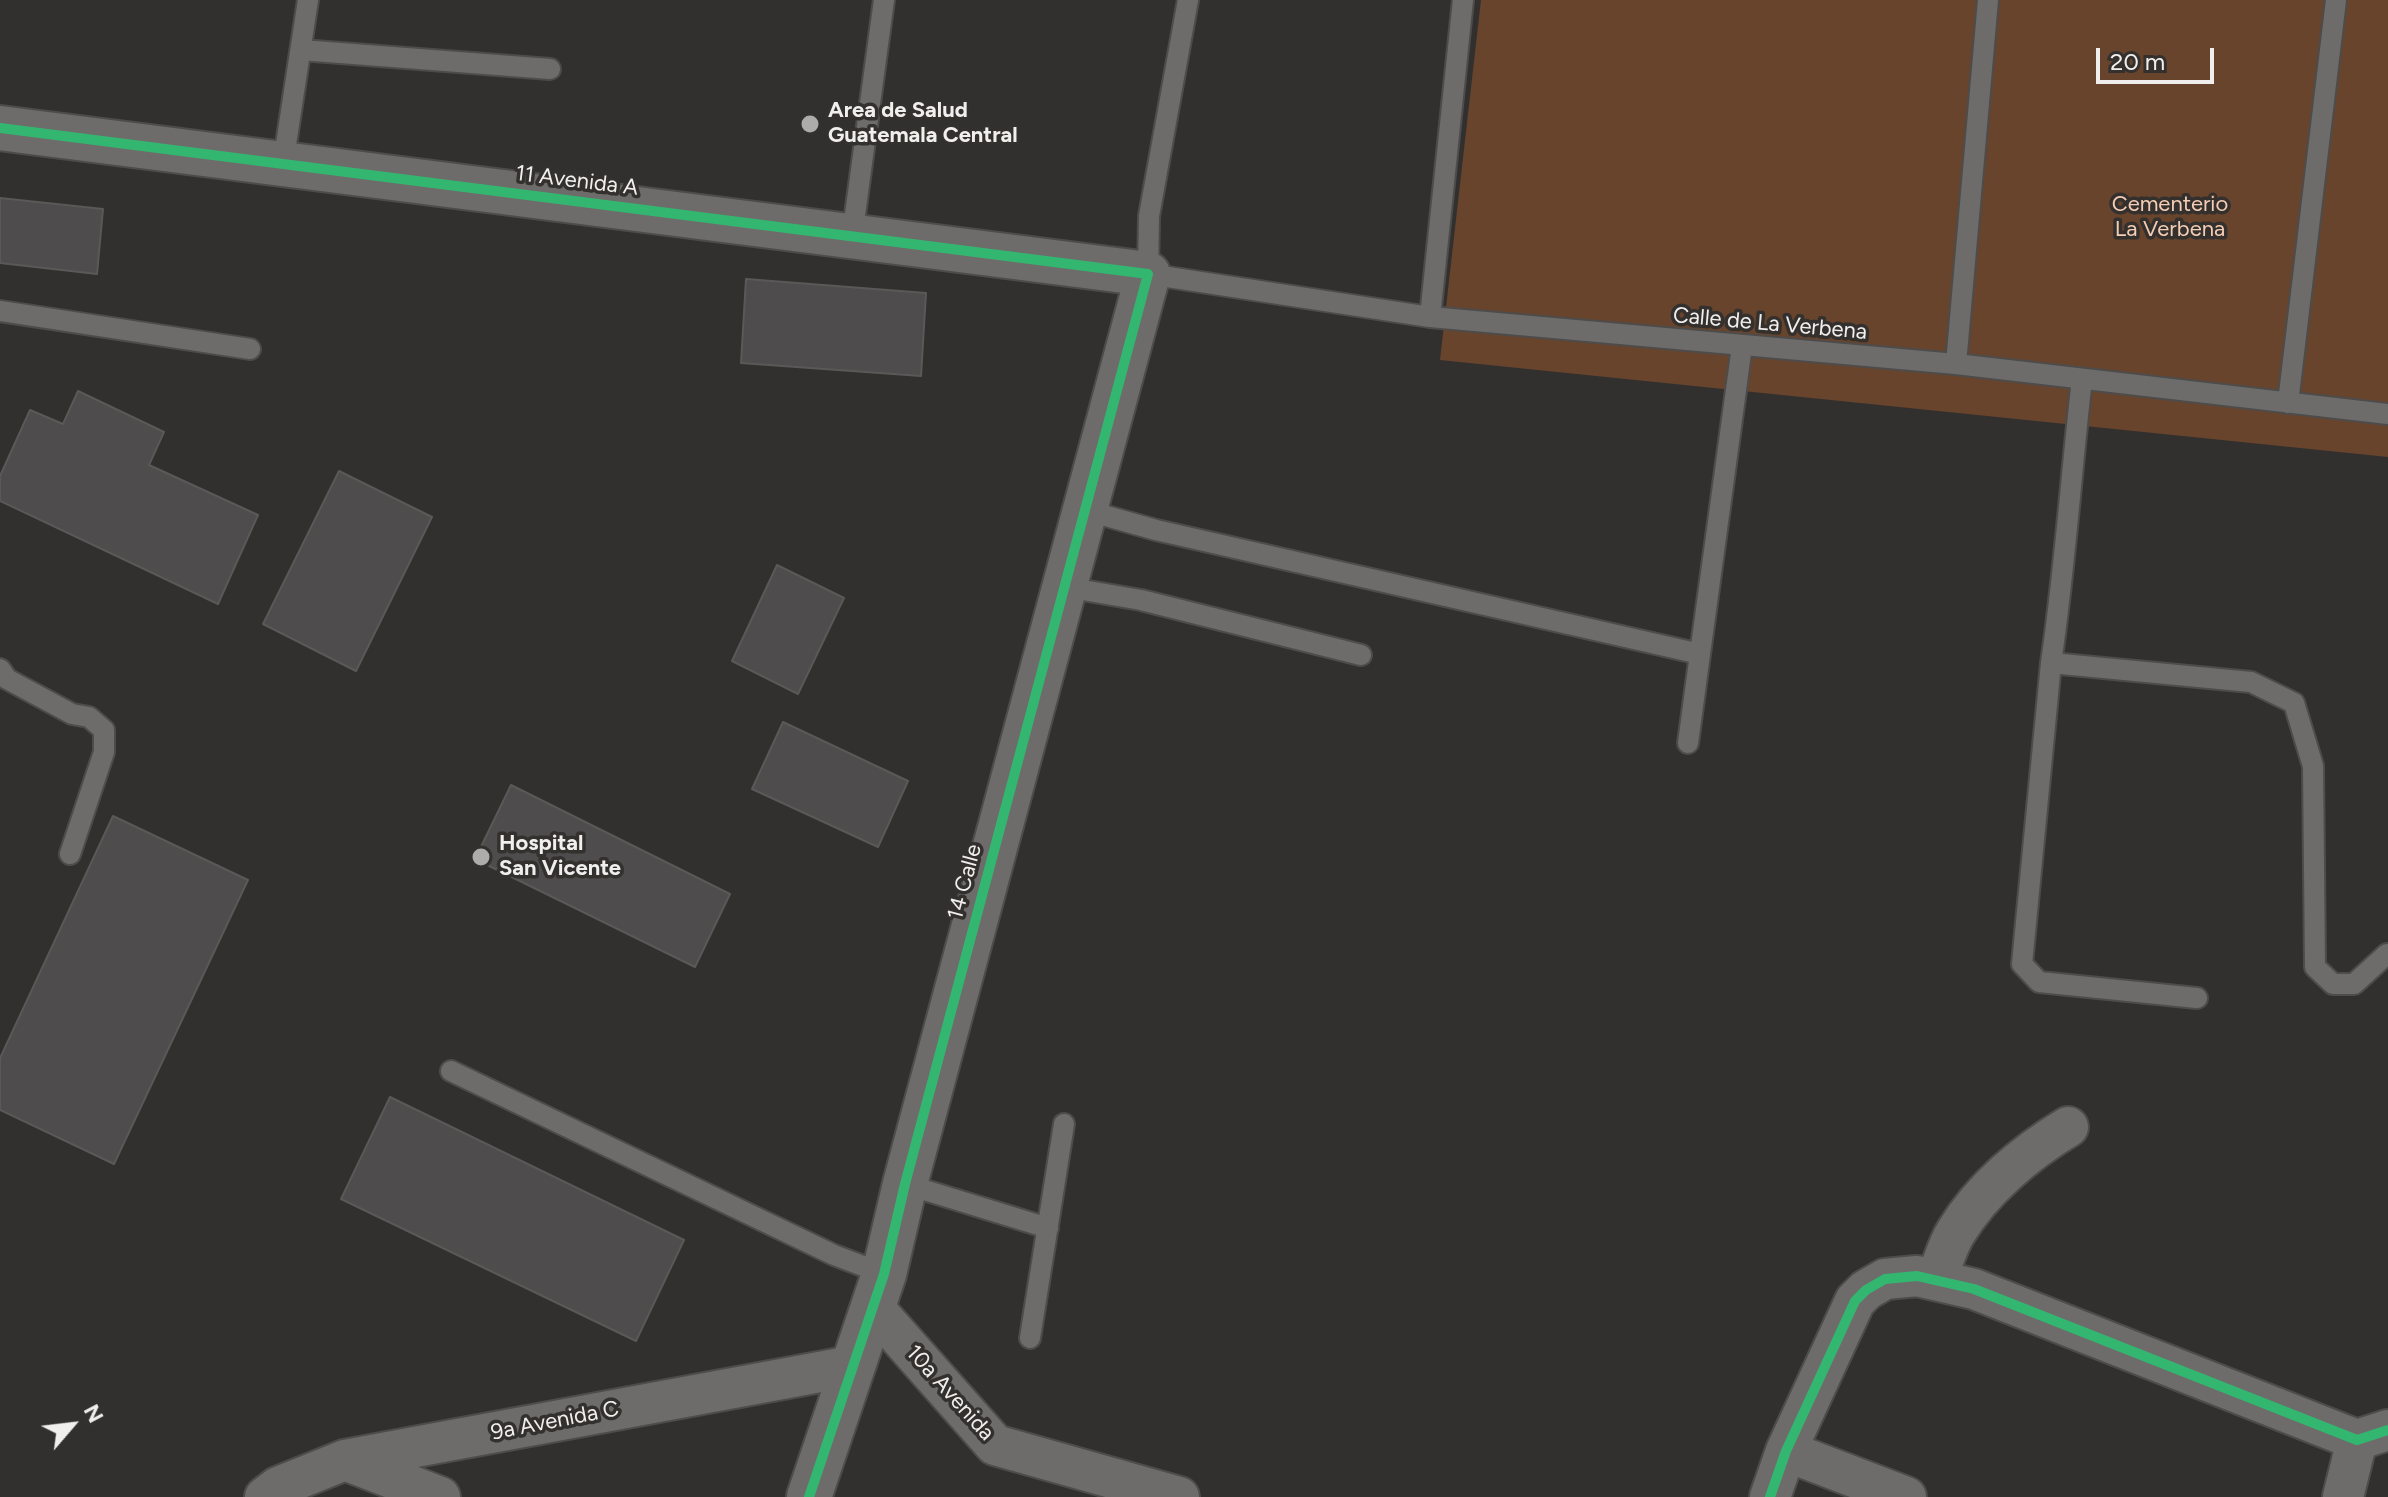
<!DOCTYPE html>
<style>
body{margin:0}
#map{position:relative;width:2388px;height:1497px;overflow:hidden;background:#32302f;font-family:Figtree,sans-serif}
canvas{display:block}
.north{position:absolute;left:32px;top:1385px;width:80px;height:80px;-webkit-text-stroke:6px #33302e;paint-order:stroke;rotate:62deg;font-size:22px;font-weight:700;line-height:32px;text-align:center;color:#f1efee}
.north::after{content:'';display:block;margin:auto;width:28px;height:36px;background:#f1efee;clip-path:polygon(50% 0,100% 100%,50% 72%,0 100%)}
.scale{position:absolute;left:2096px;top:48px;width:118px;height:36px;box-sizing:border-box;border:4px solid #f1efee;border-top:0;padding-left:10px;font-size:24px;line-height:28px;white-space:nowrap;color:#f1efee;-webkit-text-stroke:6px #33302e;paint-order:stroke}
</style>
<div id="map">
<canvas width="2388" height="1497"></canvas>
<div class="north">N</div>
<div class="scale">20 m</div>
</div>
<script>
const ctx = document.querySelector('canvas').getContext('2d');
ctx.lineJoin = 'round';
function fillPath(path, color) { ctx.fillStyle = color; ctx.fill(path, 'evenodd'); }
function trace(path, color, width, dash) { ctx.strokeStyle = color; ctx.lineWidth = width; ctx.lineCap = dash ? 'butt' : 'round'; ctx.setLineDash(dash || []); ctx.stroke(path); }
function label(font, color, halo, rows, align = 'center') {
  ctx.font = font + ' Figtree,sans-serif'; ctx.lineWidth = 7; ctx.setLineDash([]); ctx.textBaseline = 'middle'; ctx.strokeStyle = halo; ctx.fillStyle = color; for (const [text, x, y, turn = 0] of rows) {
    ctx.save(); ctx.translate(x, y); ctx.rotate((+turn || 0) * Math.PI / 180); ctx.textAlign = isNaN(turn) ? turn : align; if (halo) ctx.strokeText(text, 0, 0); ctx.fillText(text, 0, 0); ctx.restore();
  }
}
const green = new Path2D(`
 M1481,0h907v457l-948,-97z`);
const building = new Path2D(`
 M0,198l103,11 -6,65 -97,-11z
 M746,279l180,14 -5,83 -180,-13z
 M78,391l86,41 -15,33 109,50 -40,89 -218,-103v-25l30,-66 33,14z
 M339,471l93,46 -76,154 -93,-47z
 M777,565l67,33 -46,96 -66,-33z
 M783,722l125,59 -30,66 -126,-58z
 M511,785l219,109 -35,73 -220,-108z
 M113,816l135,64 -134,284 -114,-54v-52z
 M390,1097l294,143 -48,101 -295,-142z`);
const service = new Path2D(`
 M1188,0l-39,216 -1,58 282,43 526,47 432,50
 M301,50l249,19
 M283,164l25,-164
 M852,237l32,-237
 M0,311l250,38
 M1430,317l33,-317
 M1956,364l32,-364
 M2082,379c-11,95 -17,190 -31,284l200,19 43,21 19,63 2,201 18,17h21l33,-30
 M2288,403l48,-403
 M1085,510l71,20 544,124 -12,89
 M1065,587l76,13 220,55
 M1700,654l42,-308
 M2051,663l-29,301 17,18 158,16
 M0,669l7,10 65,35 17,3 15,13v22l-34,102
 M451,1071l383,184 50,19
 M905,1184l143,44
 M1030,1338l34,-214`);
const minor = new Path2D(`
 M1937,1278c6,-15 10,-32 19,-46 26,-43 69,-79 112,-105
 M872,1306l123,139 184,52
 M1786,1451l120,46
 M345,1460l95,37
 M265,1497l13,-10 67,-27 507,-94
 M1770,1497l16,-46 69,-150 11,-11 19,-11 32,-3 57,13 383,151 31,-10
 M2343,1497l14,-57`);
const tertiary = new Path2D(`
 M0,128l1148,146 -243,910 -21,90 -75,223`);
const cycleway = new Path2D(`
 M0,128l1148,146 -243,910 -21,90 -75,223
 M1770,1497l16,-46 69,-150 11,-11 19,-11 32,-3 57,13 383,151 31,-10`);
const markers = [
 [810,124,10,"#aeacab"],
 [481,857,10,"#aeacab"]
];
const poiNames = [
 ["Area de Salud",828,111],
 ["Guatemala Central",828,136],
 ["Hospital",499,844],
 ["San Vicente",499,869]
];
const streetNames = [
 ["11 Avenida A",577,181,7],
 ["Calle de La Verbena",1770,324,5],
 ["14 Calle",965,882,-75],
 ["10a Avenida",950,1393,48],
 ["9a Avenida C",555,1421,-11]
];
const parkNames = [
 ["Cementerio",2170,205],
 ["La Verbena",2170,230]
];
fillPath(green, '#68442c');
fillPath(building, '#4e4c4c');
trace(building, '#5a5958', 2);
trace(service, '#4e4c4b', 24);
trace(minor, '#4e4c4b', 44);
trace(tertiary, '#4e4c4b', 48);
trace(service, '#6d6c6b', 20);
trace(minor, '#6d6c6b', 40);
trace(tertiary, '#6d6c6b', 44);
trace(cycleway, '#33b770', 10);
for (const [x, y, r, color] of markers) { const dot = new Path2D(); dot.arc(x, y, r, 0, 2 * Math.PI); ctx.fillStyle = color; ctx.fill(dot); trace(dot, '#33302e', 3); }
label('bold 22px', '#f1efee', '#33302e', poiNames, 'left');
label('22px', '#f1efee', '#33302e', streetNames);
label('22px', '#f5cdb5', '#33302e', parkNames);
</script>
